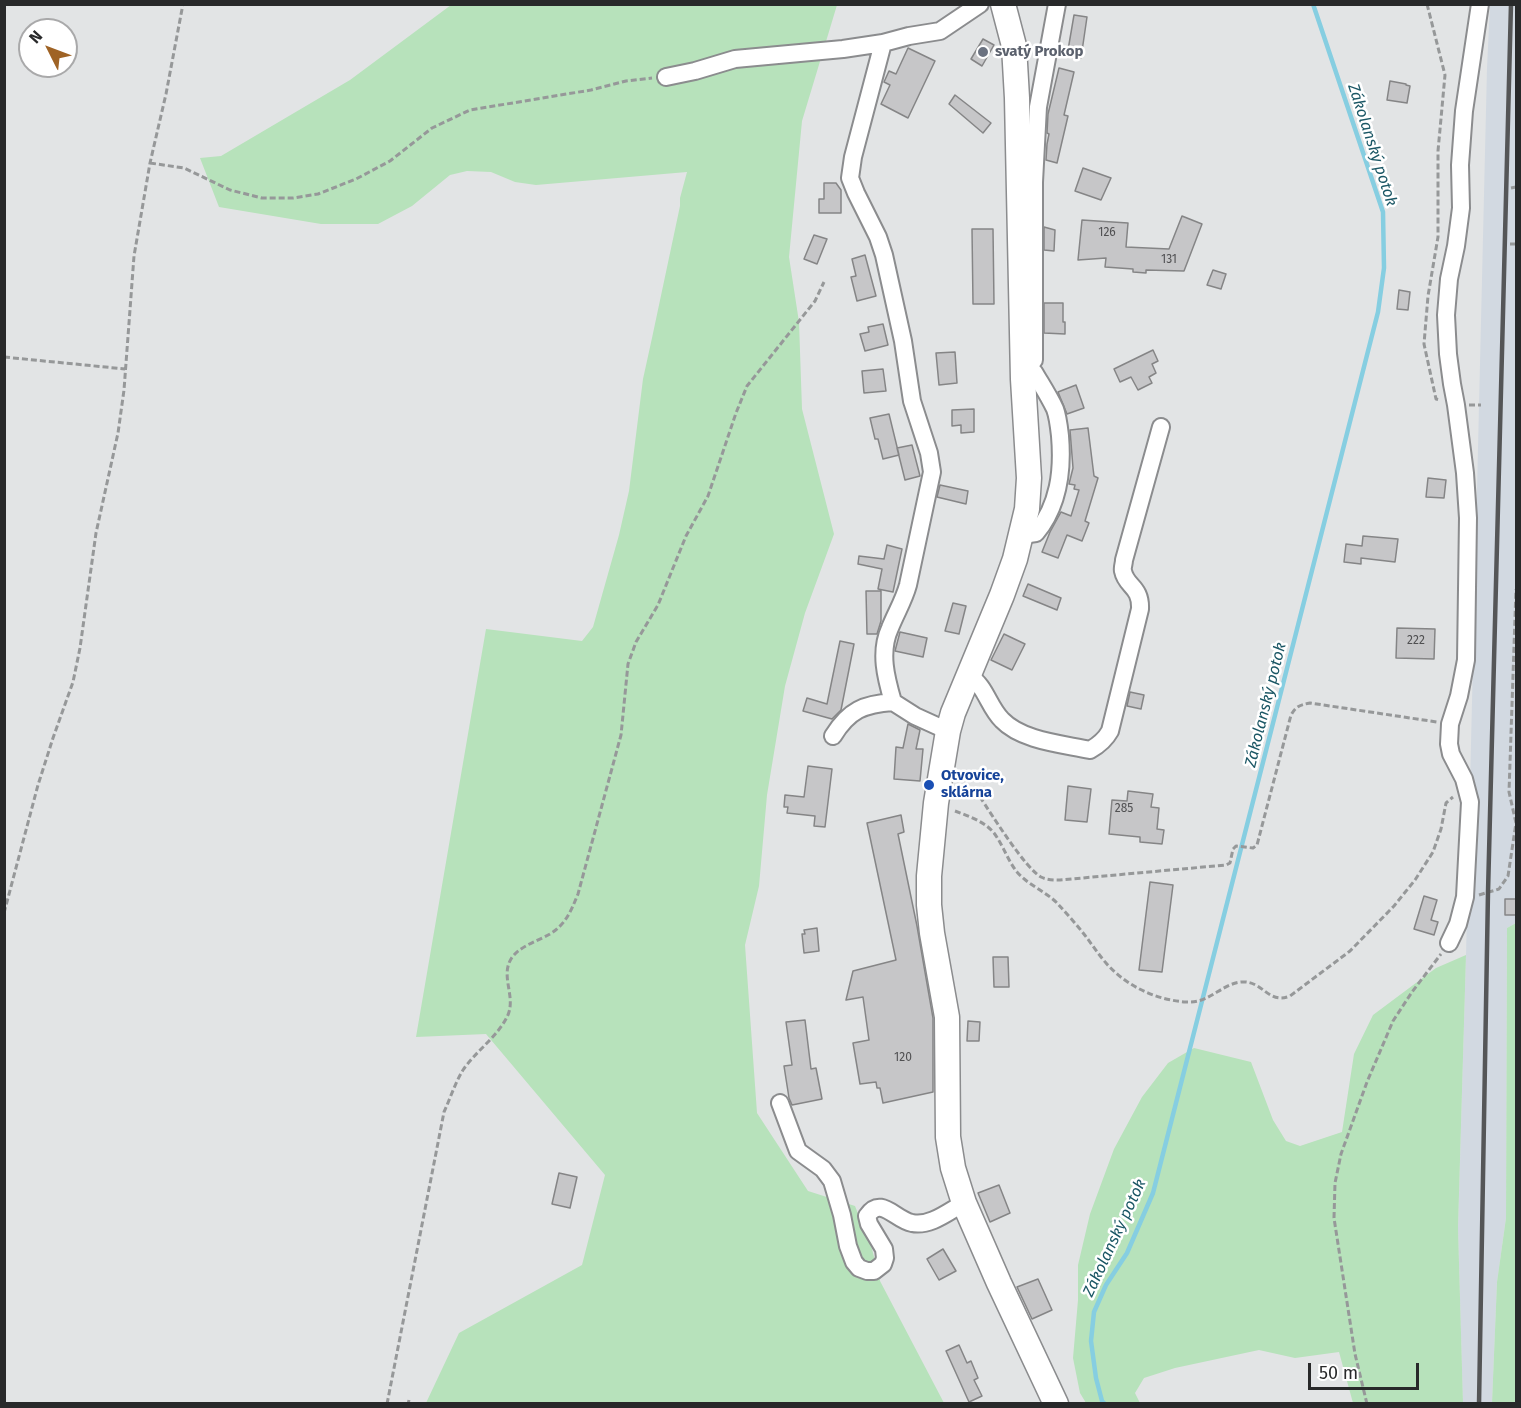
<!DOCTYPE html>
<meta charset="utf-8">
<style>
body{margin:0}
#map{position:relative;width:1521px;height:1408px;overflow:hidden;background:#e2e4e5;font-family:"Fira Sans",sans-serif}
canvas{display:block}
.frame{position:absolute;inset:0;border:6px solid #28292a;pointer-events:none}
.north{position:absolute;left:18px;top:18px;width:60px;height:60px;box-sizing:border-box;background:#fff;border:2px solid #a9a9aa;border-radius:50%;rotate:312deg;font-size:16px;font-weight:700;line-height:24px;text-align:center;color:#28292a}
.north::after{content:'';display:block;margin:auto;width:21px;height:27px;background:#9f6325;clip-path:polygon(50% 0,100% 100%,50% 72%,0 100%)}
.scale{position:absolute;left:1308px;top:1363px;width:111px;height:27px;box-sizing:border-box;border:3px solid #28292a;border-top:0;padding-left:8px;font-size:18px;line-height:21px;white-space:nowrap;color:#28292a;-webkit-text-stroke:4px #fff;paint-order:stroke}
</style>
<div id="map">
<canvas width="1521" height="1408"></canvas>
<div class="frame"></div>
<div class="north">N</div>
<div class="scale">50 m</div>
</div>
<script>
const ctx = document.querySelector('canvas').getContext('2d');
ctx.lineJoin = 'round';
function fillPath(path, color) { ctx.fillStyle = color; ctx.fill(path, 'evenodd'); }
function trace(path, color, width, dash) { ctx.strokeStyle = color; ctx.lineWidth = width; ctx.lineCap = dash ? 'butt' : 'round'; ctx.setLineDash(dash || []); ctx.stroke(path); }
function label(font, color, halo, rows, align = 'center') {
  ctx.font = font + ' "Fira Sans",sans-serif'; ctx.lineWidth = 5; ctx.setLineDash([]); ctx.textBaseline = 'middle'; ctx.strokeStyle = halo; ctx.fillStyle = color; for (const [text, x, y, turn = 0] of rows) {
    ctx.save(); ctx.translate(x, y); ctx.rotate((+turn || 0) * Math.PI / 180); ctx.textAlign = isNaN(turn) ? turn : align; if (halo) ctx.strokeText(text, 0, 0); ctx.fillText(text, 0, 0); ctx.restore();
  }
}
const built = new Path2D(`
 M1516,4v919l-9,5 -1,290 -9,64 -5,121 -29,1 -5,-175 8,-274 21,-887 3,-63z`);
const green = new Path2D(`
 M451,5h386l-35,116 -13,136 10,65 3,87 32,125 -29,79 -20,73 -18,109 -8,91 -14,59 12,168 51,78 47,15 17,43 8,32 64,122h-518l33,-70 123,-68 23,-90 -119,-141 -70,3 70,-408 96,12 11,-14 26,-92 10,-44 14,-112 9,-41 28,-132v-8l7,-26 -151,13 -21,-3 -24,-10 -24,-1 -17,4 -38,31 -34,18h-57l-102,-17 -19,-49 21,-2 129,-76z
 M1516,923v480h-24l5,-121 9,-64 1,-290z
 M1466,955l-8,273 5,175h-110l-14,-51 -44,6 -36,-8 -84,18 -31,10 -9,15 5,10h-54l-6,-10 -7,-35 5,-58v-35l12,-51 24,-65 28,-52 26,-34 26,-15 57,14 22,58 13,21 14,5 42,-14 12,-78 19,-39 63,-47z`);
const stream = new Path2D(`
 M1105,1404l-3,-3 -6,-23 -5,-37 3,-29 12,-27 21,-32 26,-60 225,-881 6,-44 -1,-56 -70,-208`);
const building = new Path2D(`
 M1074,15l13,2 -6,41 -14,-2z
 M983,39l11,6 -12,21 -11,-7z
 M908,48l27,13 -27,57 -27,-14 9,-19 -6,-3 5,-11 7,3z
 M1059,68l15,4 -10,43 4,1 -11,47 -11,-3 1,-16 2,-10 -2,-1 1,-19z
 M1390,81l16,3v1l4,1 -3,17 -20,-3z
 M955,95l36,28 -8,10 -34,-29z
 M1083,168l28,10 -10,22 -26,-9z
 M824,183h12l5,7v23h-22v-14h5z
 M1182,216l20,8 -18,47 -38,-1v3l-13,-1v-3l-28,-2 1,-9 -28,2 4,-40 46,3 -2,24 43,2z
 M1044,227l11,3 -1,21 -10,-1z
 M972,229h21l1,75h-21z
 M814,235l13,4 -10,25 -13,-5z
 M865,255l11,41 -19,5 -6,-24 5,-1 -4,-17z
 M1213,270l13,4 -5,15 -14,-4z
 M1399,290l11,2 -2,18 -11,-1z
 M1044,303h19v19h2v12l-21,-1z
 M883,324l5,21 -23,6 -5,-17 9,-2 -1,-5z
 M1153,350l5,11 -6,3 4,9 -7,4 3,6 -14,7 -7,-13 -11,5 -6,-13z
 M955,352l2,31 -18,2 -3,-32z
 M883,369l3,22 -22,2 -2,-22z
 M1076,385l8,23 -17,6 -9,-22z
 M974,409v23l-13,1v-8l-9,1v-16z
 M889,414l10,41 -16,4 -5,-20h-3l-5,-21z
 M1088,428l6,48 4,2 -13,43 4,2 -7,18 -15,-6 -9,23 -16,-6 8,-20 11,-20 10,4 8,-26 -5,-1 1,-4 -6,-1 4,-16 -3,-38z
 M912,445l8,31 -15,4 -8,-32z
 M1428,478l18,2 -2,18 -18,-1z
 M940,485l28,6 -2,13 -29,-7z
 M1363,536l35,3 -3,23 -34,-4v6l-17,-2 2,-18 16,2z
 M887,545l15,4 -9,43 -15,-3 4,-20 -24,-5 1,-8 25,3z
 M1028,584l33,14 -4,12 -34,-14z
 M866,591h15v30l-4,13h-10z
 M953,603l13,3 -7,28 -14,-3z
 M1397,628l38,1 -1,30 -38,-1z
 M900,632l27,6 -4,19 -28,-6z
 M1004,634l21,10 -13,26 -21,-10z
 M840,641l14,3 -13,66 -9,9 -29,-8 4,-13 20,6z
 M1130,692l14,3 -3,14 -14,-3z
 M908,724l12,6 -4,19h7l-3,32 -26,-2 2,-32 7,1z
 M808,766l24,3 -7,58 -11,-1 1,-10 -28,-3 1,-6h-4l1,-12 19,2z
 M1068,786l23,3 -4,33 -22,-2z
 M1128,791l25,3 -2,13 8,1 -2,21 7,1 -2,14 -22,-2v-5l-31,-3 3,-34 15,1z
 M901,815l3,17 -6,2 19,92 16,92v74l-50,11 -3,-15h-3l-1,-6 -16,2 -7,-41 16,-3 -6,-43 -17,3 7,-29 43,-11 -29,-137z
 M1150,882l23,3 -11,87 -23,-2z
 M1424,896l13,4 -6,20 7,2 -4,13 -20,-6z
 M1505,899h11v16h-11z
 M817,928l2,23 -15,2 -2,-19h3l-1,-4z
 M993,957h15l1,30h-15z
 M805,1020l6,49 5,-1 6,31 -30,6 -3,-7 -5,-32 8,-1 -6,-43z
 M968,1021l12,1 -1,19h-12z
 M559,1173l18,4 -7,31 -18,-4z
 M999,1185l11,28 -20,9 -12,-29z
 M943,1249l13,22 -17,9 -12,-21z
 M1038,1279l14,31 -20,9 -15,-32z
 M959,1345l8,18 4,-2 7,17 -4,2 8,16 -13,6 -23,-51z`);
const path = new Path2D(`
 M1427,4l18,71 -7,76v86l-10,59 -4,48 12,55 4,1
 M150,163l34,5 46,22 32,8h31l25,-4 38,-15 34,-18 42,-33 38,-18 121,-20 35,-9 26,-3
 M1511,188l5,-1
 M1510,244h6
 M4,357l121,12
 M1469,405h12
 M980,797c12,18 45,71 61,80 6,3 13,3 19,3l166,-15 4,-2 3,-14 3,-3 17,2 4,-3 34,-130c5,-9 9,-10 19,-12l127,19
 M955,811c13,5 29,10 39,22 9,12 14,28 23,39 11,13 28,19 40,31 10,11 21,23 30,35 6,8 12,17 19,25 20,23 50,37 80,39 23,2 35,-18 55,-20 22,-2 27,23 49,14l60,-45 44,-45 21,-26 18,-28 8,-23 5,-26 7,-6
 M1516,823l-7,-31 7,-203
 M1479,895l20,-6 9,-13 8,-53
 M4,913l34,-128 15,-47 20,-56 7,-34 16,-115 22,-100 6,-43 10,-134 16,-93 16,-69 17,-90
 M387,1404l57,-292c6,-13 11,-29 19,-42 13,-19 34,-33 44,-53 10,-19 -7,-40 4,-58 8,-13 27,-18 39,-25 16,-10 21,-23 28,-40l43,-159 7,-71 8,-22 22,-37 28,-69 22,-40 28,-83 11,-27 68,-85 9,-19
 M408,1404l1,-4
 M1367,1404l-12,-50 -21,-136 1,-35 6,-29 26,-72 26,-61 19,-29 29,-38`);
const minor = new Path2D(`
 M666,77l29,-6 40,-12 108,-10 40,-6
 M1034,360v-178l4,-75 19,-103
 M1022,535l14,-2c23,-28 27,-62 24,-97 -1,-9 -2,-19 -5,-27 -6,-13 -14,-25 -21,-37
 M969,676c17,10 19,30 33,44 20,21 61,24 88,30 9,-5 15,-10 20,-19l30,-122c1,-23 -14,-22 -17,-38 -1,-3 1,-7 1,-11l37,-133
 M948,731l-33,-15 -22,-14c-7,-24 -14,-50 -3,-74 6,-15 14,-28 18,-43l24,-113 -3,-19 -17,-52 -9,-60 -19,-86 -6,-18 -22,-44 -6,-15 3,-21 30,-114 26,-7 31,-5 40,-27
 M833,736c16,-26 31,-32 60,-34
 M1449,943l9,-19 7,-27 5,-95 -6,-23 -13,-25 -2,-10 1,-20 9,-28 7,-36 2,-142 -3,-45 -9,-68 -4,-21 -4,-30 -2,-39 3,-36 7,-33 5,-38 -1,-43 4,-54 16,-107
 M780,1103l18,48 25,18 9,12 10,34 6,31 6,16 5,6 8,3h7l9,-7 2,-6 -1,-9 -15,-25 -2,-8c14,-21 28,4 45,7 18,4 37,-12 52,-20`);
const secondary = new Path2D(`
 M1003,4l11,42 3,52 6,281 6,99 -2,31 -12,50 -13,36 -49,118 -5,18 -12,72 -7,73v29l3,28 15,84 1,120 5,31 11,35 35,80 57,121`);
const rail = new Path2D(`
 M1479,1404l9,-512 23,-888`);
const markers = [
 [983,52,6,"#6b7280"],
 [929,785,6,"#1a4fb4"]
];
const numberNames = [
 ["126",1107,233],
 ["131",1169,260],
 ["222",1416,641],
 ["285",1124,809],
 ["120",903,1058]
];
const worshipNames = [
 ["svatý Prokop",995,52]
];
const transitNames = [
 ["Otvovice,",941,776],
 ["sklárna",941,793]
];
const waterNames = [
 ["Zákolanský potok",1372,145,72],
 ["Zákolanský potok",1266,705,-76],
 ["Zákolanský potok",1115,1238,-65]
];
fillPath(built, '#d2d9e1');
fillPath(green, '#b7e2bb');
trace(stream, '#86cee1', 4.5);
fillPath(building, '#c6c6c8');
trace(building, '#858586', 1.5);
trace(minor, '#8b8c8e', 20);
trace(secondary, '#8b8c8e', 27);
trace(path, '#969899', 3, [6, 3]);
trace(minor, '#fff', 16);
trace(secondary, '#fff', 24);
trace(rail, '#545556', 4.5);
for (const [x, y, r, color] of markers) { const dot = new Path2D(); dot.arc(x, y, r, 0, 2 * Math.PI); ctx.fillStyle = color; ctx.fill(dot); trace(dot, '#fff', 2); }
label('12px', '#505052', null, numberNames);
label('bold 15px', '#5b616d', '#fff', worshipNames, 'left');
label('bold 15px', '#164399', '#fff', transitNames, 'left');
label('italic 16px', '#1b5765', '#fff', waterNames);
</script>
